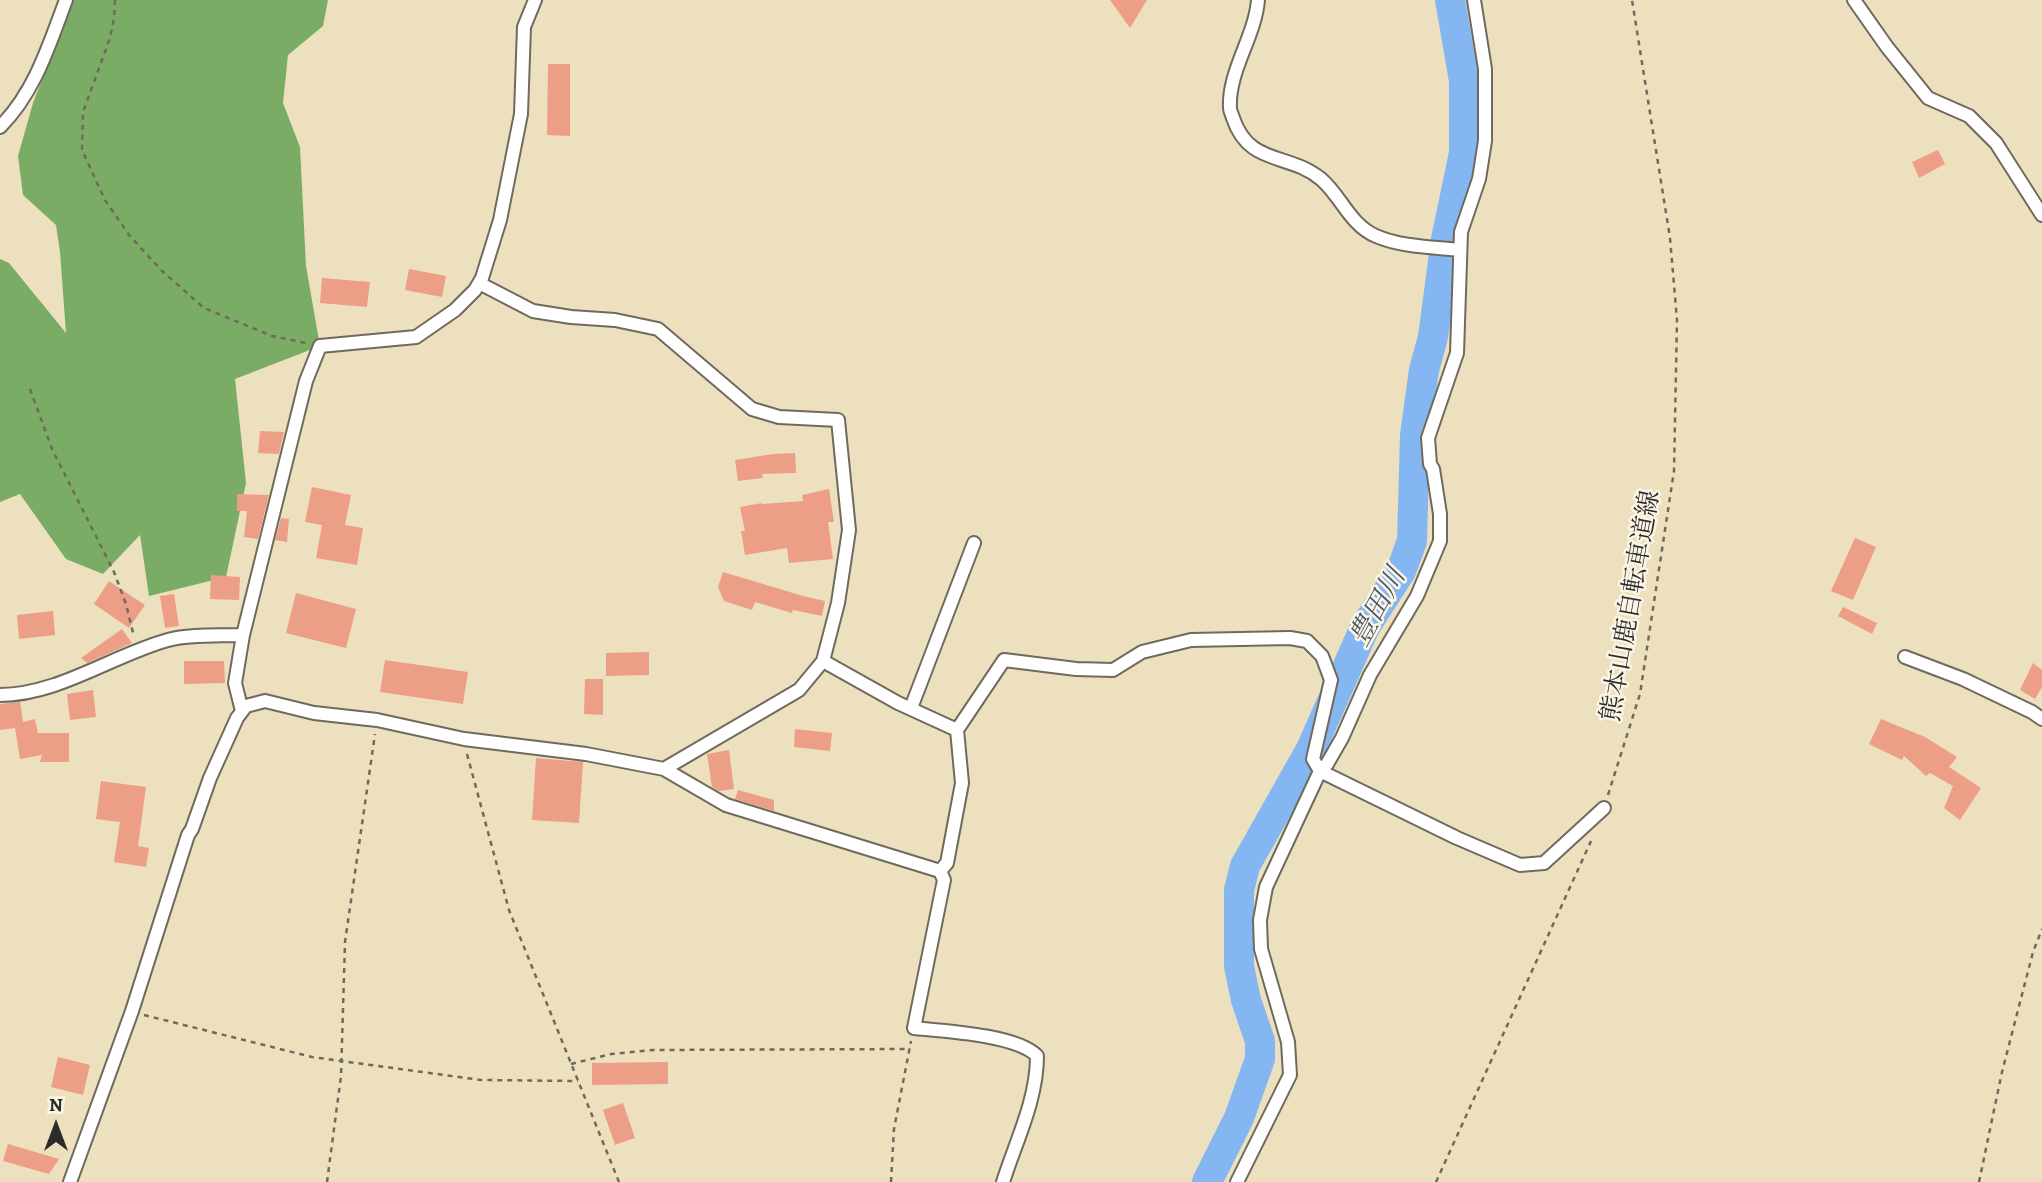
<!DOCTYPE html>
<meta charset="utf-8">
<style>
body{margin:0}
#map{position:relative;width:2042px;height:1182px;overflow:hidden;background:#ede0be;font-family:Alegreya,serif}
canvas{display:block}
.north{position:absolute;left:21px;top:1091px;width:70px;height:70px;-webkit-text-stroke:5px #fcf5e5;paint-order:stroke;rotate:0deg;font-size:19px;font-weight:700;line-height:28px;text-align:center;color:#2b2b2b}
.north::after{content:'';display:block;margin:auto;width:24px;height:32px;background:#2b2b2b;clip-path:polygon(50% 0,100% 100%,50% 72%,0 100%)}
</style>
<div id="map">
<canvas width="2042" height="1182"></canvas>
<div class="north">N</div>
</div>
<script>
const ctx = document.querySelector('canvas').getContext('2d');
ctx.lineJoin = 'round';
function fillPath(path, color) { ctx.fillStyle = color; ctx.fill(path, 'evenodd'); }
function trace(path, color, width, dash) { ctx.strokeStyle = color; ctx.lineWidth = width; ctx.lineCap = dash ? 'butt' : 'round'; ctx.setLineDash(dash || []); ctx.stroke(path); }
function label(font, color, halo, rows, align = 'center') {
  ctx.font = font + ' Alegreya,"Noto Serif JP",serif'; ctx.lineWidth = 5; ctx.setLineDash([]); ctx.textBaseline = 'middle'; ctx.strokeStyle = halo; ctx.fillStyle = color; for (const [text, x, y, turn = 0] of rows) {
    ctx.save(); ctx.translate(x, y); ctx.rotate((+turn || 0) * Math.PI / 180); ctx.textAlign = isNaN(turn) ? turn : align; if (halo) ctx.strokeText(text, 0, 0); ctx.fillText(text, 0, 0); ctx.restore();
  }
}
const forest = new Path2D(`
 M73,0h255l-5,26 -35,29 -5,48 17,44 6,119 14,80 -85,33 11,104 -20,94 -77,19 -9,-61 -37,39 -37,-15 -46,-65 -20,8v-243l9,4 57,70 -6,-81 -4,-27 -33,-30 -5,-39 15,-53z`);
const river = new Path2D(`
 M1207,1182l32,-64 21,-59v-18l-14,-41 -7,-34v-76l6,-24 66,-117 54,-122 36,-56 11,-30 3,-106 9,-65 9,-33 13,-98 18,-86v-72l-14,-81`);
const building = new Path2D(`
 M1110,0h37l-17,28z
 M548,64h22v72l-23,-1z
 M1938,150l7,14 -26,14 -7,-16z
 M409,269l37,7 -4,21 -37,-7z
 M322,278l48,4 -3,25 -47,-4z
 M260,431l24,1 -5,22 -21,-1z
 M795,453l1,20 -34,1 1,4 -25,3 -3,-21 38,-6z
 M312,487l39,8 -6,30 18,3 -6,37 -41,-7 6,-33 -17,-3z
 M829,489l5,33h-6l5,37 -44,4 -2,-15 -42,7 -4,-24h4l-5,-24 22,-4v1l41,-3 -1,-6z
 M237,494l32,1 -11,44 -14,-2 3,-26h-10z
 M281,518l8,1 -2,23 -12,-2z
 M1855,538l21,9 -23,53 -22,-9z
 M723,572l80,24 22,5 -3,15 -29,-6 -1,3 -37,-11 -3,8 -28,-9 -6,-14z
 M211,575l29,2 -1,23 -29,-1z
 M109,581l36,24 -16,23 -35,-24z
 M296,593l60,16 -10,39 -60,-15z
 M174,594l5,32 -14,2 -5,-32z
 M1843,607l34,16 -5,11 -34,-18z
 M53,611l2,24 -36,4 -2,-24z
 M122,629l10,14 -45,20 -6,-5z
 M649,652v23l-43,1v-23z
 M385,660l83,12 -5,32 -83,-12z
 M184,661h40l1,22 -41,1z
 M2033,663l9,7v17l-7,12 -15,-9z
 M585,679h18v36l-19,-1z
 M93,690l3,27 -26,3 -3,-26z
 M20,702l3,20 12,-3 3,14h31v29h-29l2,-7 -22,4 -5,-31 -15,2v-26z
 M1881,719l44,18 32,20 -8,10 32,21 -21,32 -16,-12 9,-22 -23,-13 -4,3 -22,-20 -2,4 -33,-16z
 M795,729l37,4 -2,18 -36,-4z
 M729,750l5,39 -15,2 -7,-4 -5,-33z
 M536,758l47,4 -4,61 -47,-3z
 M101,781l45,6 -8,59 11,2 -3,19 -32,-5 6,-40 -24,-3z
 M738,790l36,10v11l-39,-12z
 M58,1057l32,8 -7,30 -32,-8z
 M668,1062v22l-76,1v-22z
 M623,1103l12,35 -20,7 -12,-35z
 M8,1144l51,15 -10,15 -46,-13z`);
const path = new Path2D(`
 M115,0l-1,18 -4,20 -27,74 -1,38 23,50 24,35 33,36 42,37 68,28 34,7
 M30,389l22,60 62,123 12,32 8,33
 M467,754l42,156 110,272
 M1608,795l32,-101 34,-223 3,-151 -7,-82 -38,-238
 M144,1015l168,42 169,23 97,1
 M571,1064l40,-10 42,-4 257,-1
 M327,1182l14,-106 4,-134 30,-208
 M891,1182l3,-53 17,-88
 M1436,1182l155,-341
 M1979,1182l23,-110 31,-120 9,-23`);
const minor = new Path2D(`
 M1258,0c-3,37 -30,71 -28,108 0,4 2,6 3,10 16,48 55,34 88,61 20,17 29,46 55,57 25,11 57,11 84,14
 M1854,0l33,47 41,51 41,18 27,27 46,72
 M0,127c35,-35 49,-82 66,-127
 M479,283l54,28 38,6 44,3 43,9 94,80 27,8 59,3 11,110 -11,73 -15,58 -24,29 -135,79
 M1905,657l58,22 69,33 10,7
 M823,661l75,42 59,27
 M0,695c58,0 113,-40 168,-55 23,-6 51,-4 75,-5
 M911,708l63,-165
 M242,711l-7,-28 8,-48 63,-254 14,-35 96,-9 39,-27 20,-20 7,-12 18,-58 21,-106 3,-87 11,-27
 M940,871l7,-8 15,-80 -5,-53 47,-70 72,9 37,1 29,-18 49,-12 99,-2 17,3 15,15 9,24 -18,79 7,12 137,67 63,27 24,-2 60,-55
 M940,871l4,9 -30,148c30,3 103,7 123,28 0,44 -21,85 -34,126
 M70,1182l62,-171 56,-176 4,-6 18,-51 27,-60 9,-12 19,-5 49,12 63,7 87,19 122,15 78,15 62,36 214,66
 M1237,1182l53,-107 -2,-33 -27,-93 -1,-29 6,-33 54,-116 7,-7 15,-26 28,-63 47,-79 23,-55v-27l-7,-45 -3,-5 -2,-26 29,-85 4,-121 18,-53 6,-38v-72l-11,-69`);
const streetNames = [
 ["熊本山鹿自転車道線",1632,606,-80]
];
const waterNames = [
 ["豊田川",1379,608,-61]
];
fillPath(forest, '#7bac66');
trace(river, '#84b7f1', 30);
fillPath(building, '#ed9e87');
trace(minor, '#6f6a5e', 16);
trace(path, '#6f6a5e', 2.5, [5, 5]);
trace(minor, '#fff', 12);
label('26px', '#2b2b2b', '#fcf5e5', streetNames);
label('italic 28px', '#465566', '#fcf5e5', waterNames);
</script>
